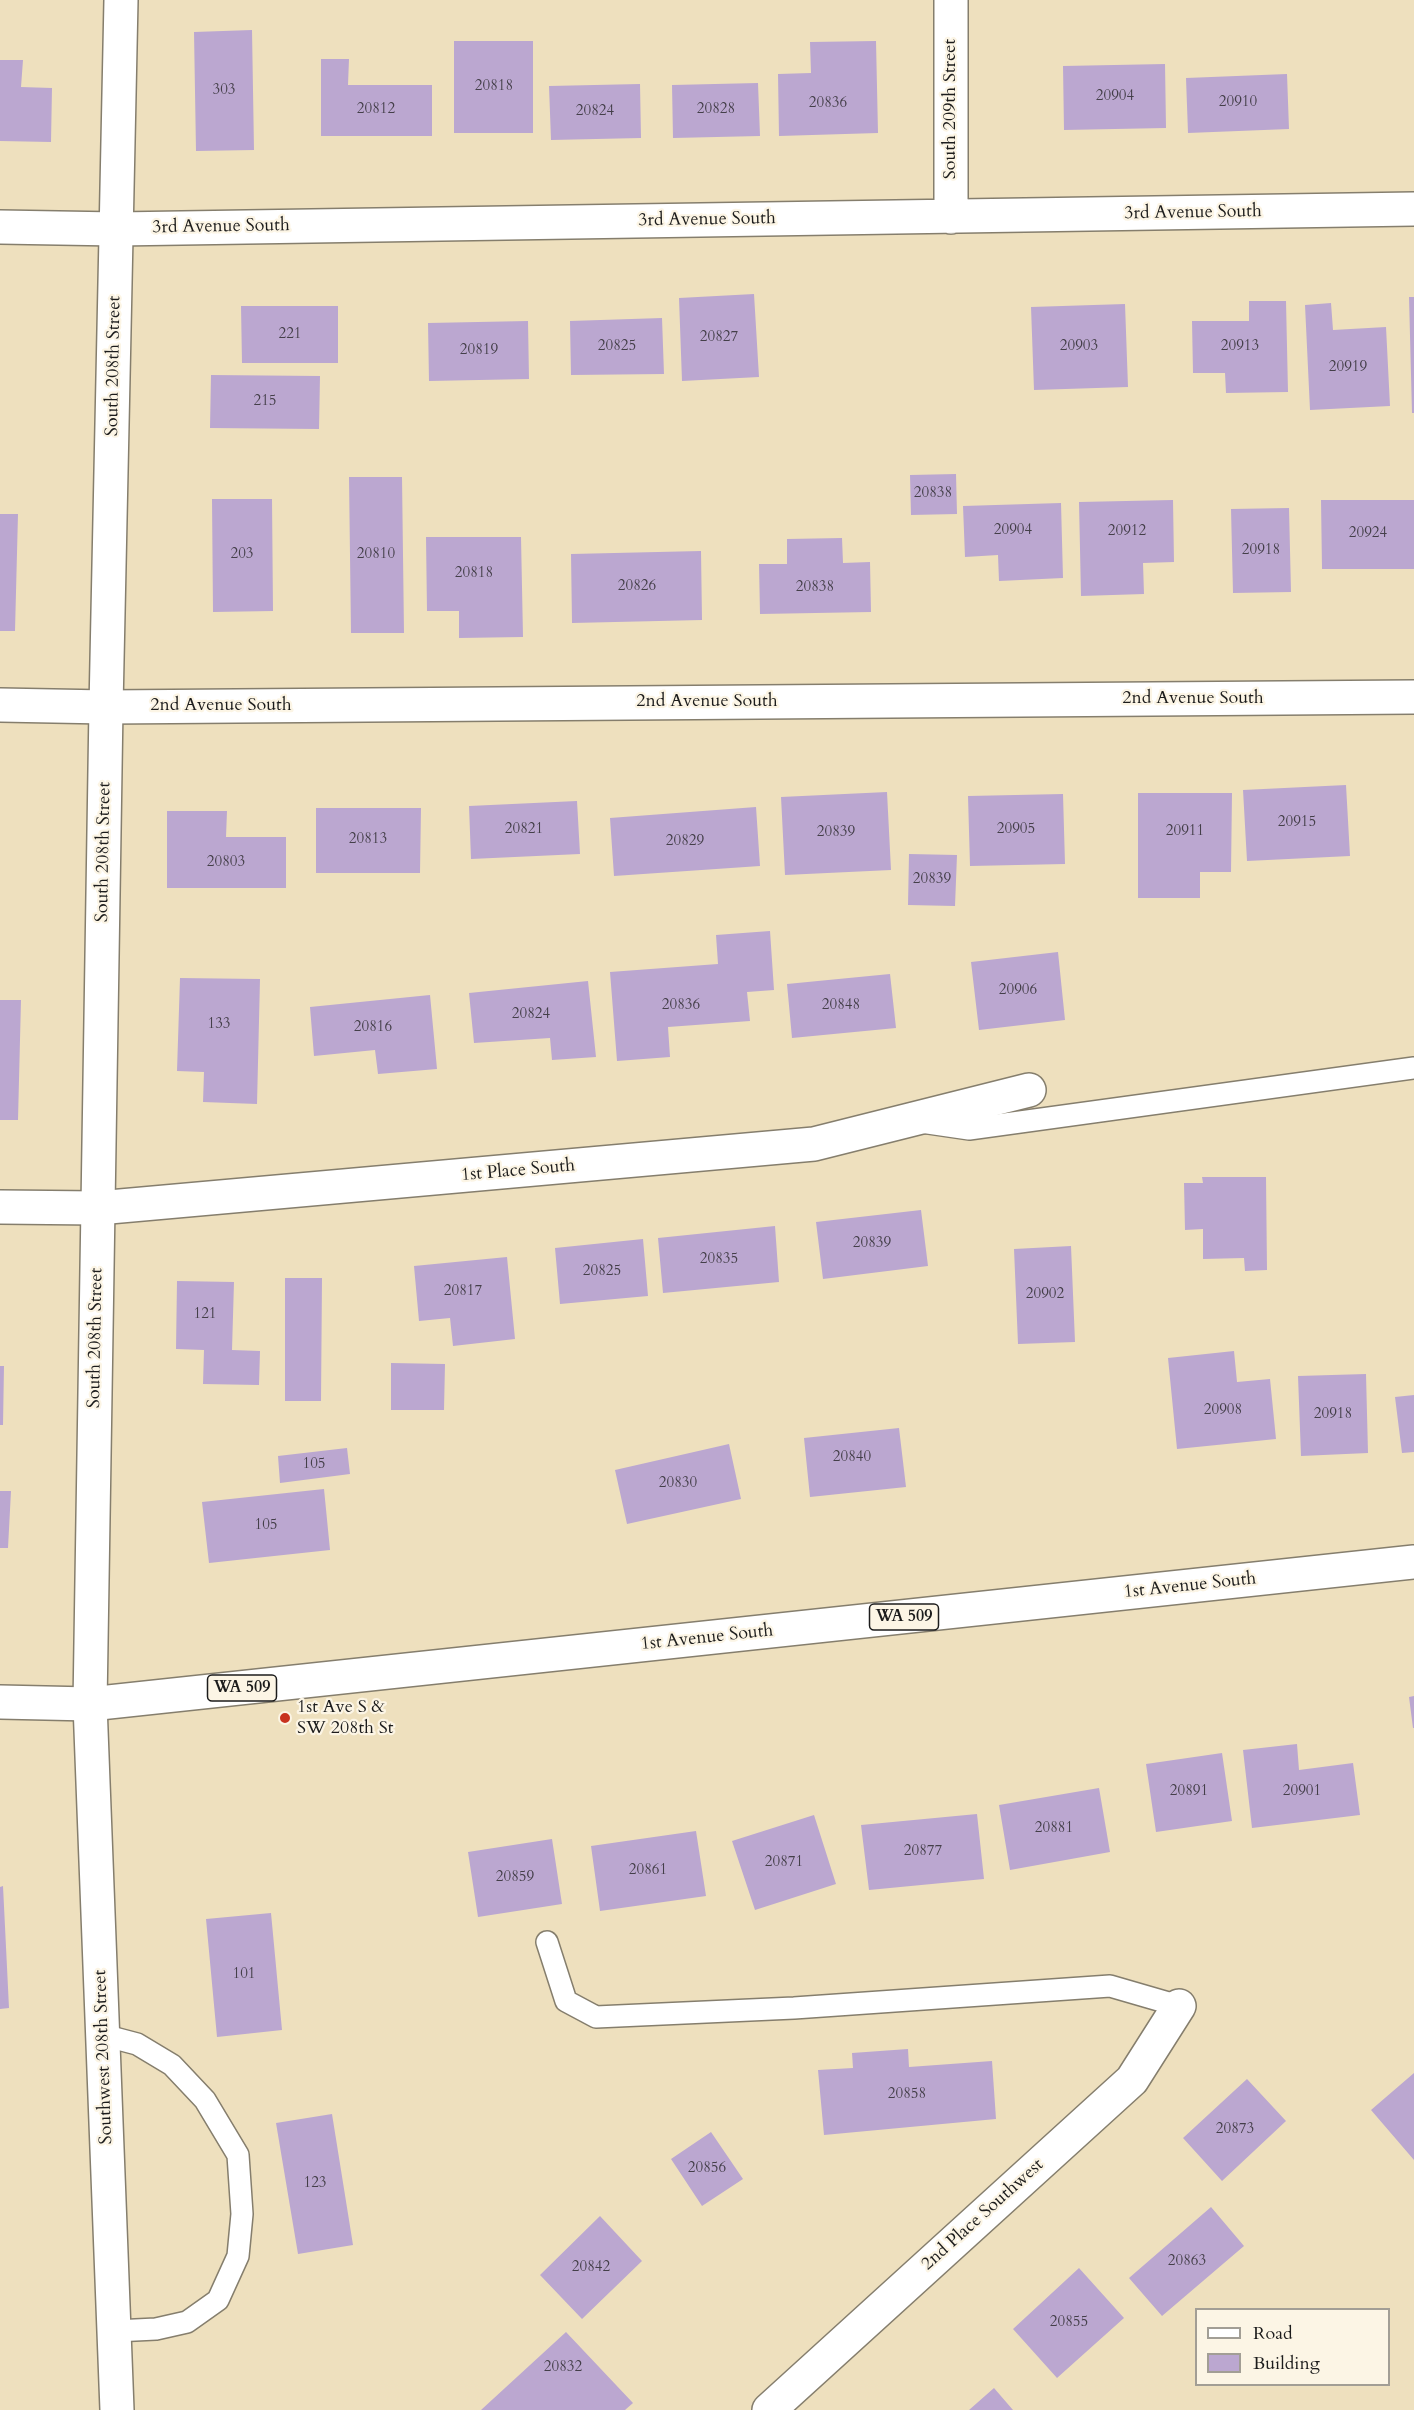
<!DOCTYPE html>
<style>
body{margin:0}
#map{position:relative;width:1414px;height:2410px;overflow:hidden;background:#eee0be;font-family:Cardo,serif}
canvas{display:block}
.legend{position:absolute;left:1195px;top:2308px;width:195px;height:78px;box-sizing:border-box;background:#fcf5e5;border:2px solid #a29e95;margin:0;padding:8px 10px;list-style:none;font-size:18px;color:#1c1c1c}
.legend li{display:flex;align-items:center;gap:12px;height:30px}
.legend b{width:30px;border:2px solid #a29e95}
</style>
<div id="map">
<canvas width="1414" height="2410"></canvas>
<ul class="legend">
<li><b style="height:8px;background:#fff"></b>Road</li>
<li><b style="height:16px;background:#bba7d0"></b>Building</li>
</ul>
</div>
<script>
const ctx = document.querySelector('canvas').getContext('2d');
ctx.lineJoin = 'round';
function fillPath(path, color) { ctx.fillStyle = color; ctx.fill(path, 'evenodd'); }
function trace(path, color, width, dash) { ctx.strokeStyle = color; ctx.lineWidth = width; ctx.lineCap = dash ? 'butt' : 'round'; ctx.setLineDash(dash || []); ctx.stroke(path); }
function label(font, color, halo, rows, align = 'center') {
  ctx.font = font + ' Cardo,serif'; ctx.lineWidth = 4.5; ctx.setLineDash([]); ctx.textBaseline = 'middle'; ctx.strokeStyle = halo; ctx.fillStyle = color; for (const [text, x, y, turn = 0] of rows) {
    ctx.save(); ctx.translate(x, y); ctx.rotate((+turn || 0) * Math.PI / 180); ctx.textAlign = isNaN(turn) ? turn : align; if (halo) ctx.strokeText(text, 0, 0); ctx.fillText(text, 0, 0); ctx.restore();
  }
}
const building = new Path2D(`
 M252,30l2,120 -58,1 -2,-119z
 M454,41h79v92h-79z
 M876,41l2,92 -99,3 -1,-62 33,-1 -1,-31z
 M321,59h28l-1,26h84v51h-111z
 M0,60h23l-2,27 31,1 -1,54 -51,-1z
 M1165,64l1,64 -102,2 -1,-64z
 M1287,74l2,55 -101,4 -2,-55z
 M758,83l2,53 -87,2 -1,-53z
 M640,84l1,54 -90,2 -2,-54z
 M754,294l5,83 -77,4 -3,-83z
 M1409,297h5v116h-2z
 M1249,301h37l2,91 -62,1 -1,-20h-32l-1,-52h57z
 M1331,303l2,27 53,-3 4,79 -80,4 -5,-105z
 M1125,304l3,83 -94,3 -3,-83z
 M241,306h97v57h-96z
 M662,318l2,56 -93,1 -1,-54z
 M528,321l1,58 -100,2 -1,-58z
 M211,375l109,1 -1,53 -109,-1z
 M956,474l1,40 -46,1 -1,-40z
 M349,477h53l2,156h-53z
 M212,499h60l1,112 -60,1z
 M1173,500l1,62 -31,1 1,31 -63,2 -2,-94z
 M1321,500h93v69h-92z
 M1061,503l2,75 -64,3 -1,-26 -33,2 -2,-51z
 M1289,508l2,84 -58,1 -2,-84z
 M0,514h18l-3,117h-15z
 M426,537h95l2,100 -64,1v-27h-32z
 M842,538l1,25 27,-1 1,50 -111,2 -1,-50h28v-25z
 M701,551l1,69 -130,3 -1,-69z
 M1346,785l4,71 -103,5 -4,-71z
 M887,792l4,78 -106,5 -4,-78z
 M1138,793h94l-1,79h-31v26h-62z
 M1063,794l2,70 -95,2 -2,-70z
 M577,801l3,53 -109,5 -2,-53z
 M756,807l4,59 -146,10 -4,-58z
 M316,808h105l-1,65h-104z
 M167,811h60l-1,26h60v51h-119z
 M909,854l48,1 -2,51 -47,-1z
 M770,931l4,59 -27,2 3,29 -82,6 2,30 -53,4 -7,-89 108,-8 -2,-29z
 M1058,952l7,68 -86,10 -8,-68z
 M890,974l6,54 -104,10 -5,-54z
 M180,978l80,1 -3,125 -54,-2 1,-30 -27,-1z
 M588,981l8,76 -44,3 -2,-22 -76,5 -5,-50z
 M430,995l7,74 -59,5 -3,-24 -61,6 -4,-49z
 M0,1000h21l-3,120h-18z
 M1202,1177h64l1,93 -22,1 -1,-13 -41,1v-30l-18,1 -1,-47h19z
 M921,1210l7,56 -105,13 -7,-57z
 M775,1226l4,56 -116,11 -5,-55z
 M643,1239l5,57 -88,8 -5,-56z
 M1071,1246l4,96 -57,2 -4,-95z
 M507,1257l8,82 -62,7 -3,-28 -31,3 -5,-55z
 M285,1278h37l-1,123h-36z
 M177,1281l57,1 -2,68 28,1 -1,34 -56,-1 1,-34 -28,-1z
 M1234,1351l3,31 33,-3 6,60 -99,10 -9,-91z
 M391,1363l54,1 -1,46h-53z
 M0,1366h4l-1,59h-3z
 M1366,1374l2,79 -67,3 -3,-80z
 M1414,1395v57l-12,1 -7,-56z
 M899,1428l7,59 -96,10 -6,-59z
 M729,1444l12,55 -114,25 -12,-54z
 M347,1448l3,26 -70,9 -2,-27z
 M324,1489l6,61 -121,13 -7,-61z
 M0,1491h11l-3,57h-8z
 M1414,1696v32h-1l-4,-31z
 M1297,1744l2,26 54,-7 7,52 -108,13 -9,-78z
 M1222,1753l10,68 -76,11 -10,-68z
 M1099,1788l11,64 -100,18 -11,-65z
 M977,1814l7,65 -115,11 -8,-65z
 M814,1815l22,69 -81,26 -23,-69z
 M696,1831l10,65 -106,15 -9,-65z
 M552,1839l10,65 -84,13 -10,-65z
 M3,1886l6,122 -9,1v-122z
 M271,1913l11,117 -65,7 -11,-118z
 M908,2049l1,18 83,-6 4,58 -172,16 -6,-65 35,-2 -1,-15z
 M1414,2073v87l-43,-50z
 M1247,2079l39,42 -64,60 -39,-43z
 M332,2114l21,131 -55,9 -22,-131z
 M711,2132l32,47 -41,27 -31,-47z
 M1211,2207l33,39 -82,70 -33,-38z
 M600,2216l42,45 -60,58 -42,-44z
 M1079,2268l45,50 -67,60 -44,-49z
 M566,2332l67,71 -8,7h-144z
 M994,2388l19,22h-44z`);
const lane = new Path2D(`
 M921,1122l48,7 445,-61
 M547,1942l19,59 30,16 198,-9 316,-22 69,20
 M103,2035l34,9 35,21 33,35 33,55 4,59 -4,42 -20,44 -31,22 -31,7 -41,2`);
const street = new Path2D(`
 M951,217v-217
 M0,227l117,2 1297,-20
 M0,705l106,2 1308,-10
 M0,1207l98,1 716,-64 215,-54
 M769,2410l363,-330 47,-74`);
const secondary = new Path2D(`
 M117,2410l-27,-706 16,-997 15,-707`);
const primary = new Path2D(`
 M0,1702l90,2 1324,-142`);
const markers = [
 [285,1718,6,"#c8321e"]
];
const numberNames = [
 ["20818",494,87],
 ["303",224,91],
 ["20904",1115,97],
 ["20910",1238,103],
 ["20836",828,104],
 ["20812",376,110],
 ["20828",716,110],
 ["20824",595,112],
 ["221",290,335],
 ["20827",719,338],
 ["20825",617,347],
 ["20903",1079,347],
 ["20913",1240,347],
 ["20819",479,351],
 ["20919",1348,368],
 ["215",265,402],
 ["20838",933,494],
 ["20904",1013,531],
 ["20912",1127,532],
 ["20924",1368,534],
 ["20918",1261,551],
 ["203",242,555],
 ["20810",376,555],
 ["20818",474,574],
 ["20826",637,587],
 ["20838",815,588],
 ["20915",1297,823],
 ["20821",524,830],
 ["20905",1016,830],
 ["20911",1185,832],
 ["20839",836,833],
 ["20813",368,840],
 ["20829",685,842],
 ["20803",226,863],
 ["20839",932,880],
 ["20906",1018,991],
 ["20836",681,1006],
 ["20848",841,1006],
 ["20824",531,1015],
 ["133",219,1025],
 ["20816",373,1028],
 ["20839",872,1244],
 ["20835",719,1260],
 ["20825",602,1272],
 ["20817",463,1292],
 ["20902",1045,1295],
 ["121",205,1315],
 ["20908",1223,1411],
 ["20918",1333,1415],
 ["20840",852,1458],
 ["105",314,1465],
 ["20830",678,1484],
 ["105",266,1526],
 ["20891",1189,1792],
 ["20901",1302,1792],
 ["20881",1054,1829],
 ["20877",923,1852],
 ["20871",784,1863],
 ["20861",648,1871],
 ["20859",515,1878],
 ["101",244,1975],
 ["20858",907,2095],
 ["20873",1235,2130],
 ["20856",707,2169],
 ["123",315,2184],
 ["20863",1187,2262],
 ["20842",591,2268],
 ["20855",1069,2323],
 ["20832",563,2368]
];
const shields = [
 [904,1617,69],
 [242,1688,69]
];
const shieldNames = [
 ["WA 509",904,1617],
 ["WA 509",242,1688]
];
const streetNames = [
 ["South 209th Street",951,109,-90],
 ["3rd Avenue South",1193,213,-1],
 ["3rd Avenue South",707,220,-1],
 ["3rd Avenue South",221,227,-1],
 ["South 208th Street",114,366,-89],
 ["2nd Avenue South",1193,699],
 ["2nd Avenue South",707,702],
 ["2nd Avenue South",221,706],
 ["South 208th Street",104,852,-89],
 ["1st Place South",518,1171,-5],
 ["South 208th Street",96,1338,-89],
 ["1st Avenue South",1190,1586,-6],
 ["1st Avenue South",707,1638,-6],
 ["Southwest 208th Street",104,2057,-92],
 ["2nd Place Southwest",983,2215,-42]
];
const poiNames = [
 ["1st Ave S &",297,1708],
 ["SW 208th St",297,1729]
];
fillPath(building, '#bba7d0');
trace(lane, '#857e6d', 24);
trace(street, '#857e6d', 36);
trace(secondary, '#857e6d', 36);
trace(primary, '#857e6d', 36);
trace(lane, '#fff', 21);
trace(street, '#fff', 33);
trace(secondary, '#fff', 33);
trace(primary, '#fff', 33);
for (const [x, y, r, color] of markers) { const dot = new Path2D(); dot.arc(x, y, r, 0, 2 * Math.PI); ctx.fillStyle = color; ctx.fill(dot); trace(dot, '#fcf5e5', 2); }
label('15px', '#443f49', null, numberNames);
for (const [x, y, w] of shields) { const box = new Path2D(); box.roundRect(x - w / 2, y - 13, w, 26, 4.5); ctx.fillStyle = '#fcf5e5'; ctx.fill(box); trace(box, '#1c1c1c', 1.5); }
label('bold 16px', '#1c1c1c', null, shieldNames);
label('18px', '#1c1c1c', '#fcf5e5', streetNames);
label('18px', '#1c1c1c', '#fcf5e5', poiNames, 'left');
</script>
